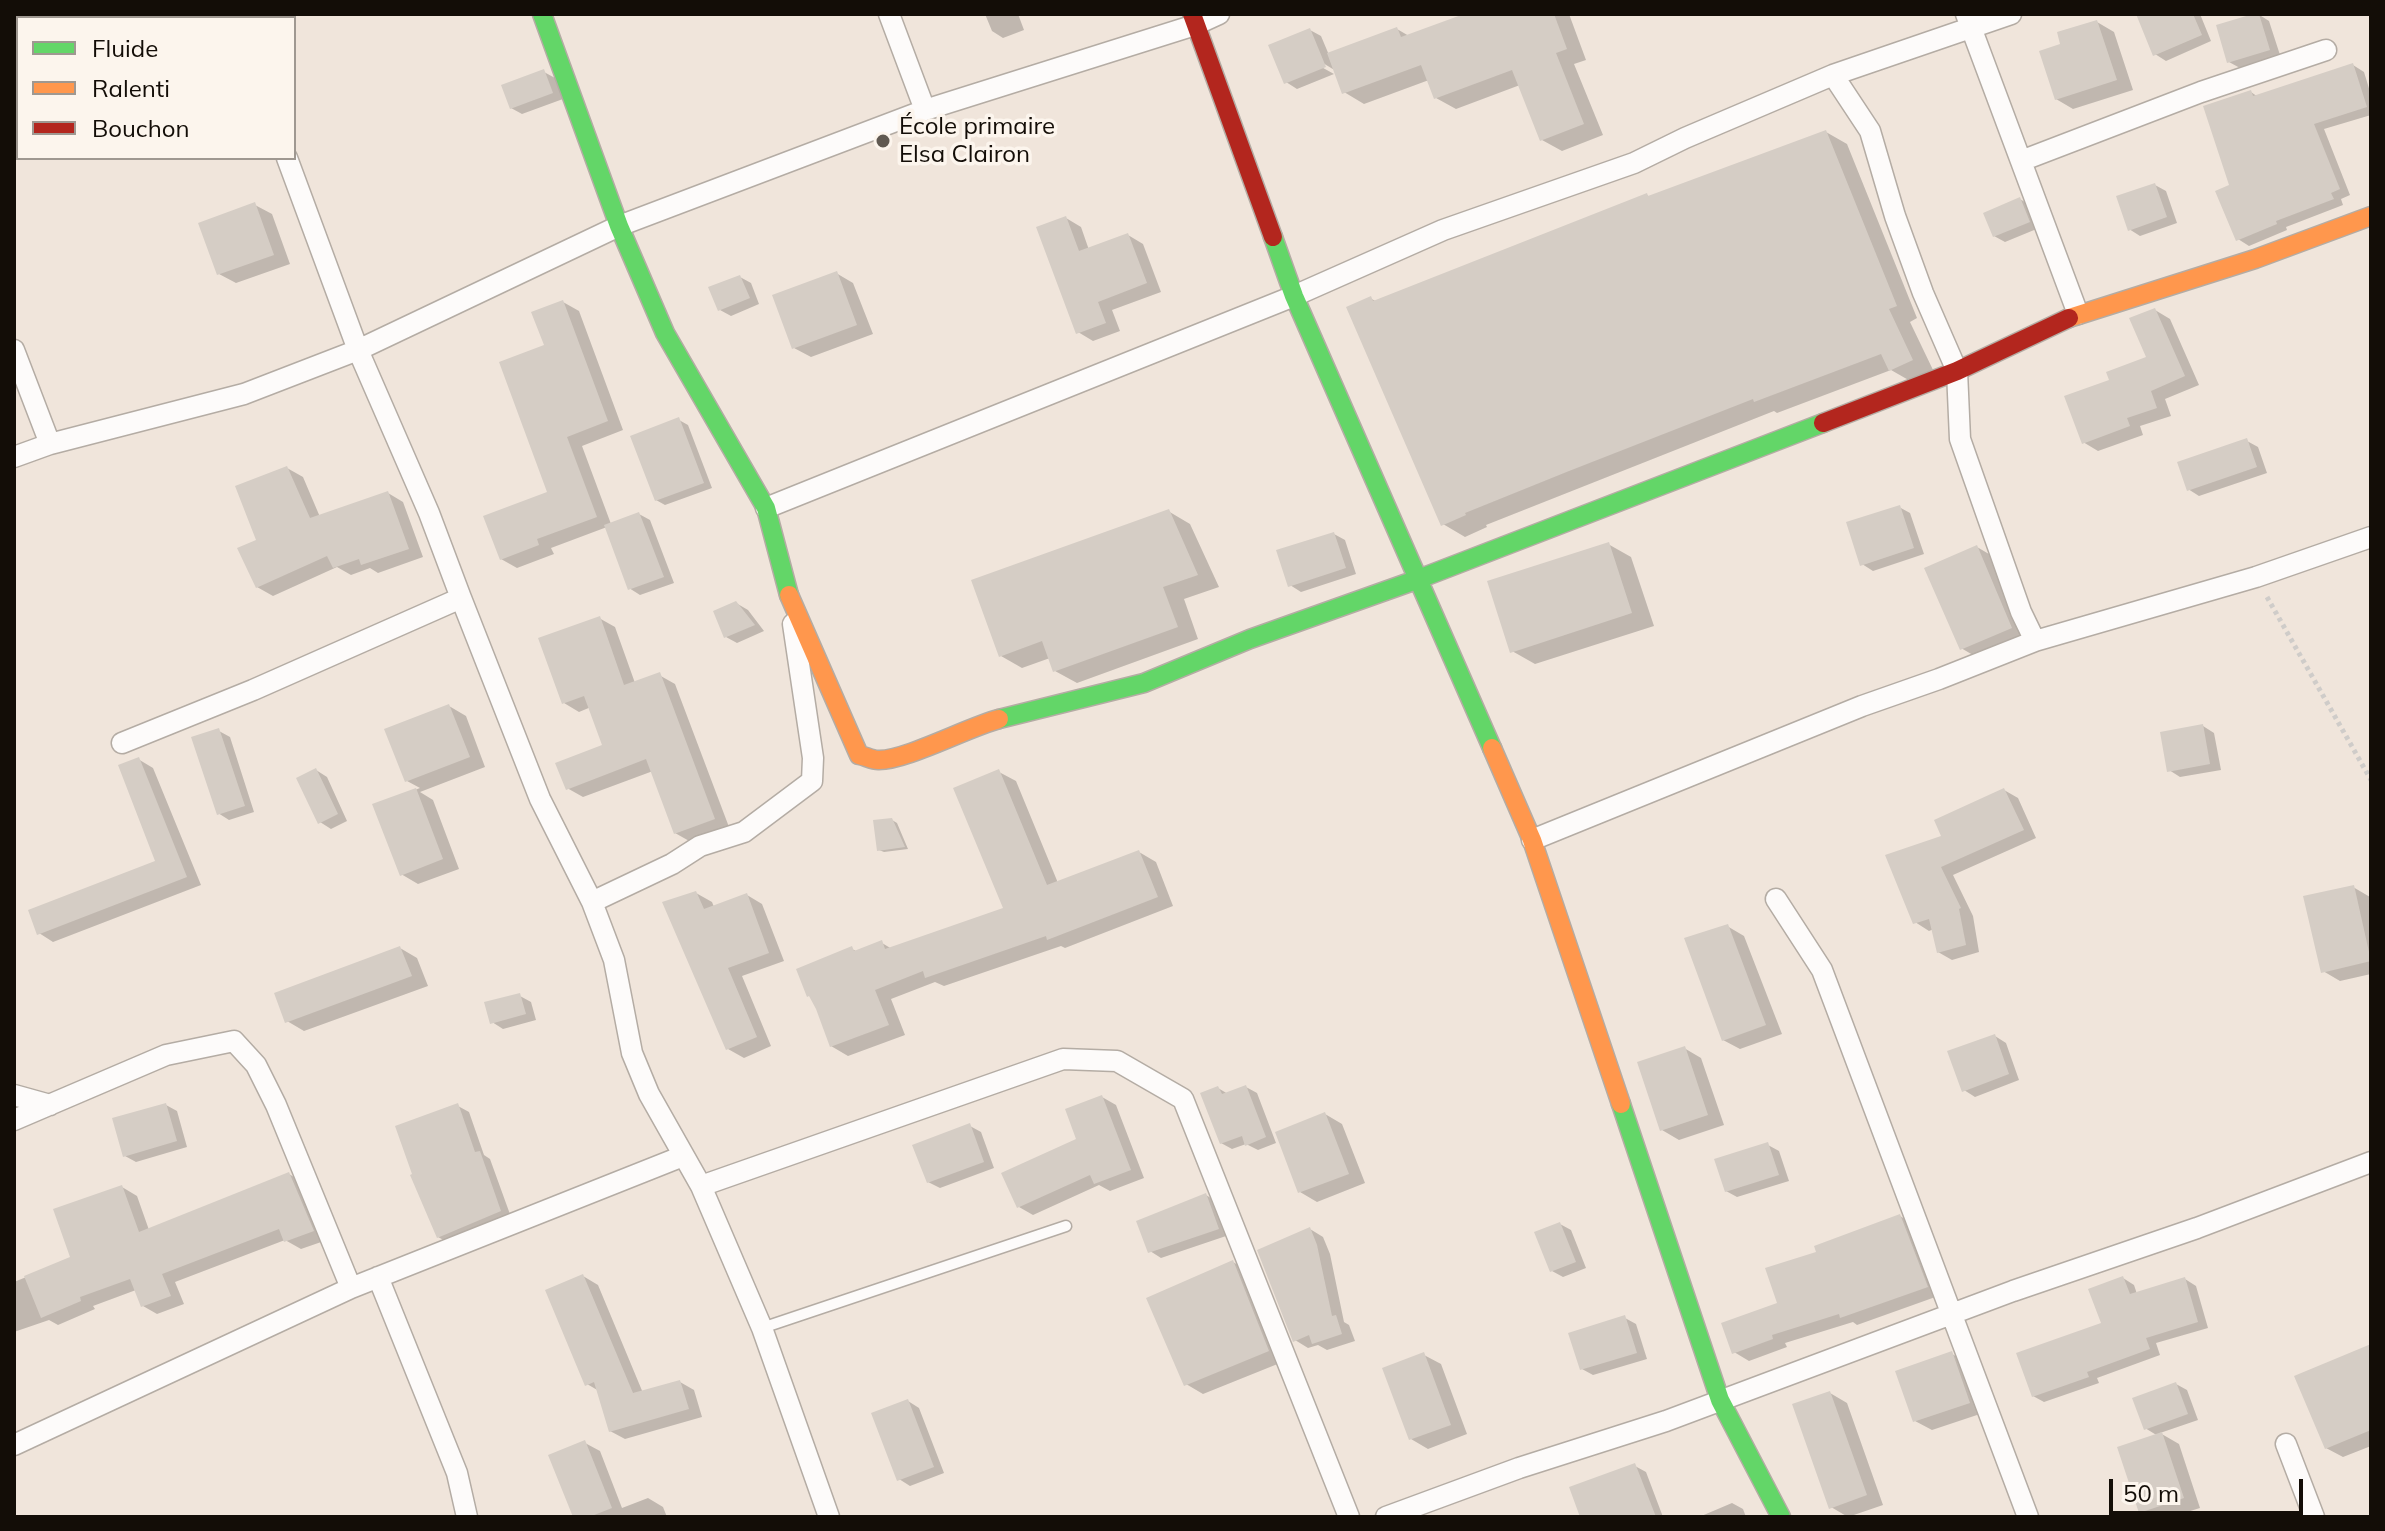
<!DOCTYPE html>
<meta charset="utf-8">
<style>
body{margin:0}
#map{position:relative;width:2385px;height:1531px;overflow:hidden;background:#f0e5db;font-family:Mulish,sans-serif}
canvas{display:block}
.frame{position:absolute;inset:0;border:16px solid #130d07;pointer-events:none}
.legend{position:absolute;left:16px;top:16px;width:280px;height:144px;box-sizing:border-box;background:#fcf5ed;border:2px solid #9f9891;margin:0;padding:10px 14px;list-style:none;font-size:24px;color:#130d07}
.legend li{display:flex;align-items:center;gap:16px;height:40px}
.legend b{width:40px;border:2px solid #9f9891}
.scale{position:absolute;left:2109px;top:1479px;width:194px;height:36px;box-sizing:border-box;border:4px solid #130d07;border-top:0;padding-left:10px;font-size:24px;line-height:28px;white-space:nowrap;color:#130d07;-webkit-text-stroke:6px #fcf5ed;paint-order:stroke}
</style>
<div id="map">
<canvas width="2385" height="1531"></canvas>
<div class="frame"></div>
<ul class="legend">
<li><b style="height:10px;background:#63d668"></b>Fluide</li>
<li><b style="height:10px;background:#ff974d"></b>Ralenti</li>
<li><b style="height:10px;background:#b3261e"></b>Bouchon</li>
</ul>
<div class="scale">50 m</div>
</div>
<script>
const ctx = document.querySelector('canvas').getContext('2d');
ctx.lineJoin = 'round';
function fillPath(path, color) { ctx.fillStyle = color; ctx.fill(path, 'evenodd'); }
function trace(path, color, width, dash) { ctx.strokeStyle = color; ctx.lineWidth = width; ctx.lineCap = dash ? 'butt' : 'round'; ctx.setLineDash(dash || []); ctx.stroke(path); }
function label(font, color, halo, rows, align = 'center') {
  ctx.font = font + ' Mulish,sans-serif'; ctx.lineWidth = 7; ctx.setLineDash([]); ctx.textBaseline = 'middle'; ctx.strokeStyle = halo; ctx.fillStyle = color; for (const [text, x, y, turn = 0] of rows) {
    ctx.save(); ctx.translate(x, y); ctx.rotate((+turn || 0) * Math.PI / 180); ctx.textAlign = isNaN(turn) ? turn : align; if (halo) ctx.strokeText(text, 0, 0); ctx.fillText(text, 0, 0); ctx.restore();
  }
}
const shadow = new Path2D(`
 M15,14h111l-10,4h-98v4z
 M985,14h33l6,16 -21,8 -11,-7z
 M1470,14h99l17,46 -12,4 29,71 -41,16 -20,-11 -22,-55 -64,24 -20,-11 -7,-18 -65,24 -20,-12 -8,-21 -18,-11 -2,4 18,10 -37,15 -11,-7 24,-52 11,6 8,19 68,-26 12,7z
 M2138,14h62l11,27 -45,20 -11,-7z
 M2258,14l11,7 11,34 -40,13 -11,-6z
 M2097,22l17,10 19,58 -60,19 -17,-10 7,-54z
 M18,48v87l-4,2v-88z
 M2353,65l11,7 7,23v20l-47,14 26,66 -9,4 2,6 -57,22 1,3 -38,16 -11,-7 -6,-53 19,-94 7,5z
 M544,72l11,6 8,21 -41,15 -11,-6z
 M1826,132l21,12 70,174 -7,4 24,50 -22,10 -21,-12 -114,43 -3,-2 -288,114 1,2 -22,10 -22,-13 -73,-226 7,4 270,-107 3,2z
 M2155,185l11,6 11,32 -37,13 -11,-7z
 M2020,199l11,7 8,22 -34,14 -11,-6z
 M255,205l17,9 18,50 -54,19 -17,-9z
 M1066,218l15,9 8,23 39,-15 15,9 18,48 -49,18 8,21 -27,10 -15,-9z
 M836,273l17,10 20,51 -62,23 -17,-9z
 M740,277l11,6 8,21 -28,12 -11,-6z
 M563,302l16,9 44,119 -41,16 29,78 28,-10 11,6 24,63 -34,12 -11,-7 -22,-61 -56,21 3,6 -37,14 -16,-9 49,-66 -4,-146z
 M2155,310l15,9 29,66 -34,14 6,17 -31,10 3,9 -45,16 -15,-9 28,-61 37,-23z
 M679,420l9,5 24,63 -47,17 -9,-5z
 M2247,441l11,6 9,26 -68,23 -11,-7z
 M287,468l16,9 17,40 68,-24 15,9 20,55 -45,16 -8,-5 -19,7 -14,-8 -64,29 -16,-9 1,-46z
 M1899,507l11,6 14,41 -51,17 -11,-7z
 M1168,511l22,13 29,63 -35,12 14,40 -121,44 -22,-12 -5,-13 -28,10 -21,-12z
 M1334,534l11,6 11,34 -55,18 -11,-7z
 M1608,544l23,13 23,69 -119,38 -23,-13z
 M1977,547l17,10 34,80 -50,21 -17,-10z
 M736,603l12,7 16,21 -27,12 -11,-6z
 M599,618l16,9 20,56 24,-8 16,9 54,143 -38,15 -16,-9 -22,-62 -70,26 -16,-9 38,-42 -14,-39 -12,5 -15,-9z
 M449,706l17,10 19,51 -65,25 13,8 26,69 -41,15 -17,-10 -26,-69 45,-17 -13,-7z
 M2203,726l11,7 7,37 -41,7 -11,-7z
 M219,731l11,6 24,75 -25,8 -11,-7z
 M138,759l15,9 48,117 -148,57 -14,-9 118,-71z
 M316,770l11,7 20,44 -16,8 -11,-7z
 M999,772l17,9 42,102 81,-31 17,10 17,44 -108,42 -4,-2 -117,40 -9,-4 -44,17 14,36 -57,21 -17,-10 21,-97 6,3 24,-9 10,6 113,-40z
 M2004,790l14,8 18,40 -83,37 20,41 6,36 -27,8 -14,-8 -4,-23 -5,2 -14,-9 29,-85z
 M892,820l5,3 11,26 -24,3 -5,-2z
 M2353,887l17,10 1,3v74l-31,7 -17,-10z
 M696,893l16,9 2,5 33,-12 15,9 22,57 -42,15 29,70 -27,12 -16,-9z
 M1727,926l17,10 38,98 -42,15 -17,-9z
 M400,948l17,10 11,28 -124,45 -17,-10z
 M520,996l11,6 5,18 -33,9 -11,-7z
 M1995,1036l11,7 13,37 -44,17 -11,-7z
 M1684,1048l17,10 23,67 -45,15 -17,-10z
 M1246,1087l11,6 19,50 -18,7 -12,-6 -14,5 -11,-6 -3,-55 10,6z
 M1102,1097l14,8 28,73 -34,13 -11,-6 -66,30 -14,-8 60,-67z
 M166,1105l11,6 10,36 -51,15 -11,-6z
 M458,1106l11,6 15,43 6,4 21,58 -62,26 -11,-6z
 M1325,1114l17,10 23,59 -48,19 -17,-10z
 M970,1126l11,6 13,36 -54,20 -12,-6z
 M1768,1145l11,6 10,30 -52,16 -11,-6z
 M289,1174l15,9 23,57 -26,9 -16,-9 -110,42 9,22 -27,10 -14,-8 -7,-16 -43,16 2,3 -37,16 -9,-5 -35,12v-50l59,-24 49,-71 15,9 12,34z
 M1206,1195l11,7 12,33 -68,23 -11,-7z
 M1900,1216l15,9 26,70 -84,30 -4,-3 -68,21 2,4 -38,14 -15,-9 45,-48 39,-51z
 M1560,1224l11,6 15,38 -23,9 -11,-6z
 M1310,1229l13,8 7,17 14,68 5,3 6,16 -28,9 -9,-5 -10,3 -13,-8z
 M1233,1262l17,10 35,89 -82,33 -17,-10z
 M583,1276l15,9 45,108 37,-11 14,8 8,27 -77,22 -15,-8 -11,-40 -12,-7z
 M2123,1278l11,7 3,9 48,-15 11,7 12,42 -52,15 4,12 -63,23 2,5 -55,19 -11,-6 70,-71z
 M1625,1318l11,6 11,35 -54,16 -11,-6z
 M2371,1346v100l-28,11 -17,-9z
 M1952,1354l17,9 17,49 -54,18 -17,-9z
 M1424,1355l17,9 26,70 -39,15 -17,-10z
 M2176,1384l11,6 11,30 -38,13 19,11 21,64 -29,9h-21l-9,-6 17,-75 -13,-8z
 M1830,1393l17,10 36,102 -35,12 -17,-10z
 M908,1401l11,7 25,65 -34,13 -11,-7z
 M585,1443l15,8 22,57 26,-10 15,9 4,10h-92z
 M1635,1466l11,6 17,45h-80z
 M1732,1503l11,6 3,8h-47z`);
const building = new Path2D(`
 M1464,14h90l13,35 -11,4 28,71 -44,17 -28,-71 -78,29 -13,-34 -79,29 -15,-41 70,-26 4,10z
 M2136,14h57l9,21 -49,21z
 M2253,14h6l11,36 -43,13 -11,-38z
 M2097,20l20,60 -62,20 -16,-49 21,-7 -3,-12z
 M1310,28l16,39 -42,17 -16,-39z
 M2353,63l14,44 -53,17 26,65 -9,4 3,6 -58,22 1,3 -41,17 -21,-50 14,-6 -26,-79 48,-16 2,6z
 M544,69l9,24 -43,16 -9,-24z
 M1826,130l71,176 -8,3 24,51 -24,11 -8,-17 -127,48 -1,-3 -184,72 -104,42 1,2 -25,11 -95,-219 25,-11 2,5 274,-108 1,3z
 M2155,183l12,34 -39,14 -12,-35z
 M2020,197l10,25 -37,15 -10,-24z
 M255,202l19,53 -57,20 -19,-52z
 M1066,216l13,35 49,-18 19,50 -49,19 8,21 -30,11 -40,-107z
 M837,271l20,54 -65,24 -20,-54z
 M740,275l10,23 -32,13 -10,-24z
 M563,300l45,121 -41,16 30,80 -60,22 2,6 -39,15 -17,-44 64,-24 -48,-130 45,-17 -13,-33z
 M2155,308l30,68 -34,15 6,17 -30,10 3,8 -48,18 -18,-48 45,-16 -3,-8 40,-15 -17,-39z
 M679,417l25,66 -49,18 -25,-65z
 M2247,438l10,29 -70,24 -10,-29z
 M287,466l23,52 78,-27 21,58 -48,16 -2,-6 -26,9 -6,-12 -71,32 -19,-40 19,-8 -21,-54z
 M1900,505l14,43 -54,18 -14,-44z
 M1169,509l29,66 -35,12 15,40 -125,45 -11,-31 -43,16 -28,-77z
 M639,512l25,65 -36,13 -24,-65z
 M1334,532l12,36 -58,19 -12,-37z
 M1609,542l23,71 -122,40 -23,-72z
 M1977,545l35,83 -52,22 -36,-82z
 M736,601l19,24 -31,13 -11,-27z
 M600,616l24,69 36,-13 55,147 -41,15 -28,-75 -80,31 -11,-27 47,-18 -18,-49 -22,8 -24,-66z
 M449,704l21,53 -65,25 -21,-53z
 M2203,724l7,40 -43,8 -7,-40z
 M219,728l26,78 -28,9 -26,-78z
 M139,757l48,120 -150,58 -9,-25 127,-49 -37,-96z
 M316,768l22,46 -20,10 -22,-46z
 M999,769l48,116 92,-35 19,47 -111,43 -1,-4 -121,42 -2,-7 -48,19 14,35 -59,22 -14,-38 -7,-13 -2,1 -11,-28 56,-23 2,5 28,-11 3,9 118,-41 -50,-120z
 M416,788l27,71 -43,17 -28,-72z
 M2004,788l20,42 -83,37 20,41 -2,1 7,36 -29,8 -8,-34 -16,5 -28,-69 56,-19 -7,-16z
 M892,818l13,29 -28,4 -4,-31z
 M2354,885l17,76 -50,12 -18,-77z
 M696,891l8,18 43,-16 22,60 -41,15 29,69 -31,13 -64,-148z
 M1728,924l38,101 -44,16 -38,-103z
 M400,946l12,30 -127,47 -11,-30z
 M520,993l6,21 -36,10 -6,-22z
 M1995,1034l14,40 -47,18 -15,-41z
 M1685,1046l23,69 -48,16 -23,-69z
 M1246,1085l20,52 -21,9 -3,-10 -22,8 -20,-51 18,-7 4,8z
 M1102,1095l29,75 -37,14 -4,-9 -73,33 -16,-35 75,-34 -11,-30z
 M166,1103l11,38 -54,16 -11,-39z
 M458,1103l17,49 5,-1 21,60 -64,27 -27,-63 2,-1 -17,-48z
 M1325,1112l24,62 -51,19 -23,-61z
 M970,1123l14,39 -57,21 -15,-38z
 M1768,1142l11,33 -54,17 -11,-33z
 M289,1172l25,59 -30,11 -5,-13 -117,45 9,22 -30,11 -11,-28 -50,18 1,4 -40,17 -17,-42 46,-19 -17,-48 69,-24 17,47z
 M1206,1193l13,36 -71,24 -12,-32z
 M1900,1214l28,73 -88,31 -1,-4 -67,21 1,4 -41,15 -11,-31 56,-20 -12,-35 51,-16 -2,-6z
 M1560,1222l16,40 -26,10 -16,-40z
 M1310,1227l7,18 15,71 4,-1 6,19 -30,10 -3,-9 -16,7 -36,-92z
 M1233,1260l36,91 -85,35 -38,-88z
 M583,1274l50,119 47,-13 9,29 -80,23 -15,-50 -9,4 -40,-96z
 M2123,1276l7,18 55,-17 13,45 -52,16 4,11 -63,23 2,5 -57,20 -16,-44 85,-30 -13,-34z
 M1625,1315l12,38 -57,17 -12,-37z
 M2371,1344v86l-46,19 -31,-73z
 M1952,1351l18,52 -57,19 -18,-51z
 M1424,1352l27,73 -42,15 -27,-72z
 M2176,1382l12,32 -44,16 -12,-32z
 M1830,1391l37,104 -38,14 -37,-105z
 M908,1399l26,68 -37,14 -26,-68z
 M2162,1432l22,66 -45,15 -22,-66z
 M585,1440l27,68 -23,9h-16l-25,-62z
 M1635,1463l21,54h-76l-11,-30z`);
const path = new Path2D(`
 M2267,597l104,183`);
const lane = new Path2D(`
 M762,1328l304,-102`);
const street = new Path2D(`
 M234,14l1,4
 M889,14l36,96
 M1966,14l112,300
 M1833,75l37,56 25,85 28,77 34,78 3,68 61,173 14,29
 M2021,161l180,-69 125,-42
 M14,350l36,94
 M14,457l36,-13 194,-50 114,-44 261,-124 306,-116 270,-85 24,-11
 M766,508l528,-212 149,-66 191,-67 51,-25 148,-63 178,-61
 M461,598l79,201 52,103 22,58 18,93 17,41 52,92 61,142 67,189
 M122,743l131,-53 208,-92 -32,-85 -71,-163 -71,-192
 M1532,840l330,-134 77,-27 96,-38 221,-64 115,-40
 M1776,899l46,71 206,547
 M592,902l80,-38 28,-18 44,-14 68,-51 1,-23 -20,-134
 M14,1095l36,10
 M14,1120l152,-65 68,-14 22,24 20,40 75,183
 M701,1186l362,-127 54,2 66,38 166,418
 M378,1277l79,196 10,44
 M2286,1444l28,73
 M14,1445l337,-157 332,-132
 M1386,1517l133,-49 147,-47 347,-130 184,-63 174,-66`);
const fast = new Path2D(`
 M542,14l77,212 46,107 101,175 23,87
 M1273,237l21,59 198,452
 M999,719l145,-36 106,-44 166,-59 407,-157
 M1621,1104l99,296 61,117`);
const slow = new Path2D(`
 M2069,318l186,-59 116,-43
 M789,595l70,160c6,1 13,5 19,5 27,1 90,-33 121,-41
 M1492,748l40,92 89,264`);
const jam = new Path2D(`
 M1192,14l81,223
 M1823,423l134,-52 112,-53`);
const markers = [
 [883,141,8,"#605951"]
];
const poiNames = [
 ["École primaire",899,127],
 ["Elsa Clairon",899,155]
];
fillPath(shadow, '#0003');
fillPath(building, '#d5cdc5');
trace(lane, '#b4aca4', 13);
trace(street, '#b4aca4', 23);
trace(fast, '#b4aca4', 21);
trace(slow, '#b4aca4', 21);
trace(jam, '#b4aca4', 21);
trace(path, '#cfccc9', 5, [4, 4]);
trace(lane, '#fdfbfa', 10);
trace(street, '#fdfbfa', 20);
trace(fast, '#63d668', 18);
trace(slow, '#ff974d', 18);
trace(jam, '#b3261e', 18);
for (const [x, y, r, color] of markers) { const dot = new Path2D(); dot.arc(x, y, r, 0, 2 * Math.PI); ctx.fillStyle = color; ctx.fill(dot); trace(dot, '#fcf5ed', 3); }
label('24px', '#130d07', '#fcf5ed', poiNames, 'left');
</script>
